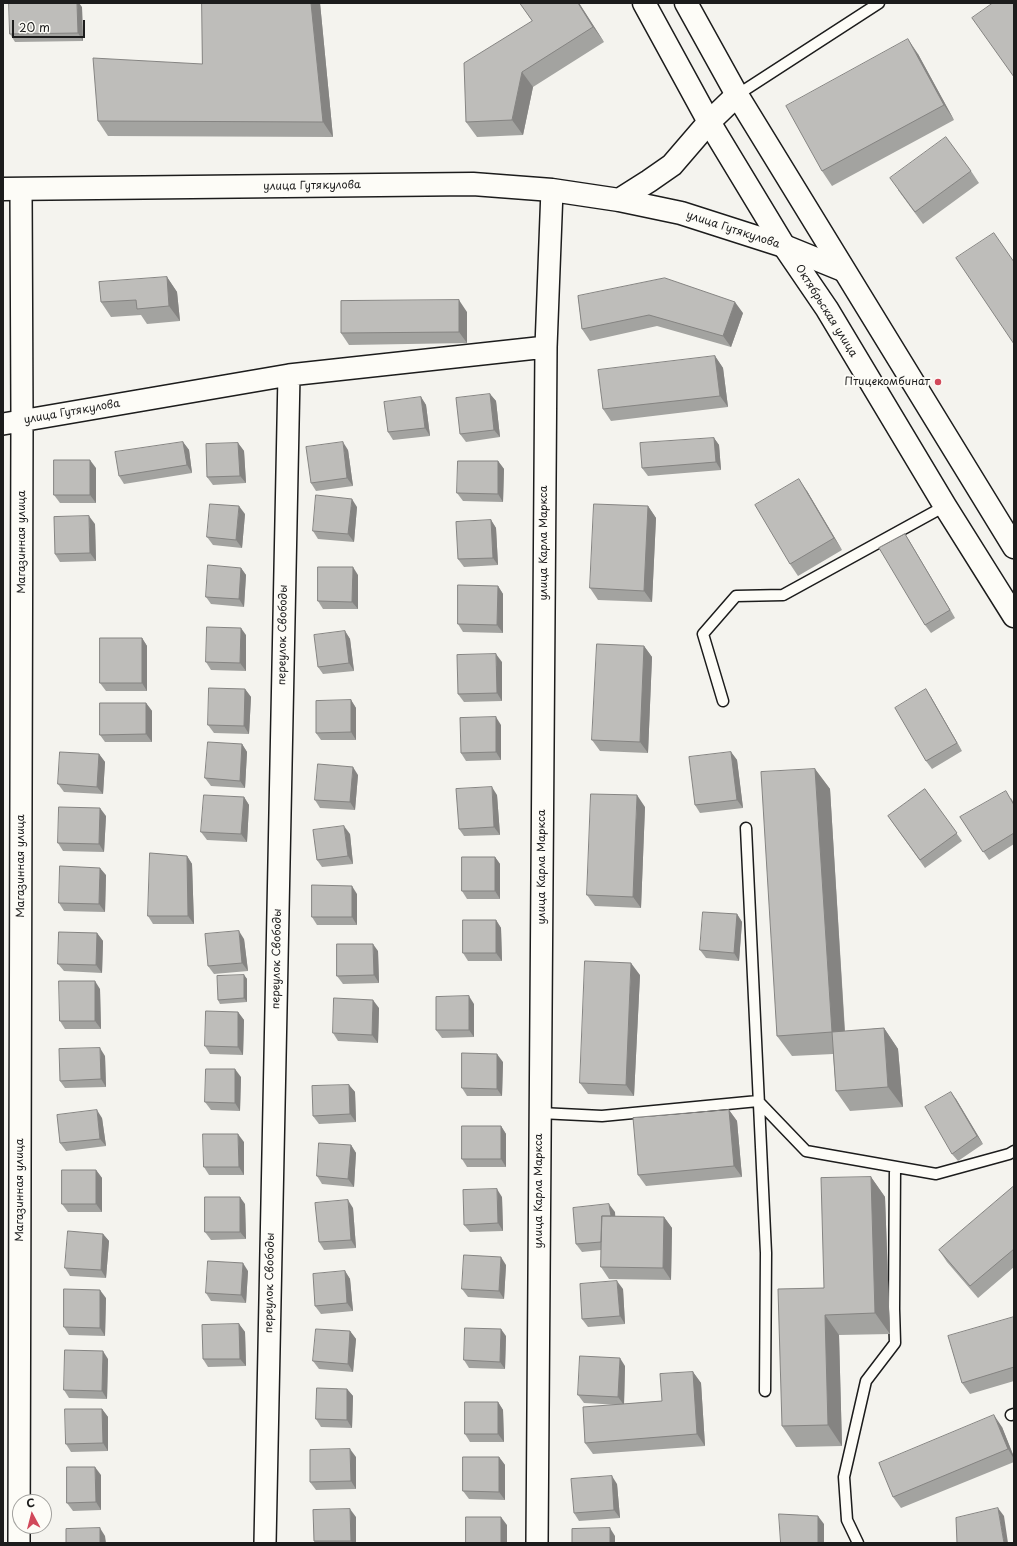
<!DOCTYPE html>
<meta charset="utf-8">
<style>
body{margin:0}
#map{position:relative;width:1017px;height:1546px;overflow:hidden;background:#f4f3ee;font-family:"Playpen Sans",sans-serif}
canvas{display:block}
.frame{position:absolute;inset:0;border:4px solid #1c1c1c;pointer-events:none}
.north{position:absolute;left:12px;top:1494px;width:40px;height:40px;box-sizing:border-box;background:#fdfcf7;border:1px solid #a3a29f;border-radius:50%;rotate:353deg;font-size:11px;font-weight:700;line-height:16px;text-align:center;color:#1c1c1c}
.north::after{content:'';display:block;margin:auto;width:14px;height:18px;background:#d1495b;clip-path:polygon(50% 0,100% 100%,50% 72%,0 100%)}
.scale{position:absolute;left:12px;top:20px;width:73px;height:18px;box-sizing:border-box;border:2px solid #1c1c1c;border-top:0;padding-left:5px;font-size:12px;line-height:14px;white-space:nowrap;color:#1c1c1c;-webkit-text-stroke:3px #fdfcf7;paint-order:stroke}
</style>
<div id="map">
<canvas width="1017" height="1546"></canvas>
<div class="frame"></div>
<div class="north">С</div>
<div class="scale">20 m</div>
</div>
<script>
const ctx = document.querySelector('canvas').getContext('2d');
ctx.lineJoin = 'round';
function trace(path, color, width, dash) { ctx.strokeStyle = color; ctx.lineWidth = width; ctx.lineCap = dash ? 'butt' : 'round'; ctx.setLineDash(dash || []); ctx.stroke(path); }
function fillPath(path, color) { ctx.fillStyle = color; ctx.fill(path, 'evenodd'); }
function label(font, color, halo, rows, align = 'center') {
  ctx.font = font + ' "Playpen Sans",sans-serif'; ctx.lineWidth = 4; ctx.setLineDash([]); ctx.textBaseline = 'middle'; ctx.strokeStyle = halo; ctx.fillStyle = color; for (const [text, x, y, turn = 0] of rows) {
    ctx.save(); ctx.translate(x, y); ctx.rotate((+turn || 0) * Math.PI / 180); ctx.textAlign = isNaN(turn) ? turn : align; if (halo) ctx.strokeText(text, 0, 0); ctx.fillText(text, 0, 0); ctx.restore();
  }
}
const lane = new Path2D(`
 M737,95l142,-92
 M723,701l-20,-67 33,-38 47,-1 162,-89
 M746,828l20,425 -1,138
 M540,1113l62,3 156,-15 48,50 130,23 73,-20 5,-3
 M1011,1415l3,-1
 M858,1543l-11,-23 -3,-43 22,-96 29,-38 -1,-34 1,-142`);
const street = new Path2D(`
 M3,424l286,-49 257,-28
 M19,1543l3,-1123 -1,-231
 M265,1543l24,-1168
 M537,1543l9,-1196 6,-157`);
const secondary = new Path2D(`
 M3,189l470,-5 79,6 67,10 62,13 103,33 59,24
 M619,200l30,-19 23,-16 37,-43 28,-27`);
const primary = new Path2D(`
 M644,3l65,119 75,124 43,63 118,197 69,110
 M686,3l51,92 277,452`);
const wall = new Path2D(`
 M202,3h118l13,134 -225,-1 -10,-15 104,-57z
 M520,3h59l25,39 -71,45 -10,48 -46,2 -11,-15 66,-101z
 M82,7l1,34 -68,1 -5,-8z
 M918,54l36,66 -122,66 -10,-15z
 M971,171l8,12 -56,41 -25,-34z
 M167,277l10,15 3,29 -33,3 -6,-9 -30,2 -10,-15z
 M578,296l165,17 -12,34 -74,-21 -67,15 -8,-12z
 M467,312v31l-118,2 -8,-12z
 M715,356l8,12 5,39 -117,14 -8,-12z
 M490,394l6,7 4,36 -34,5 -6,-8z
 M421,397l5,8 4,31 -37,4 -5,-8z
 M714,438l5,7 2,25 -73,6 -6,-8z
 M183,442l6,8 3,23 -68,11 -5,-8z
 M238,443l6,8 2,32 -33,2 -6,-8z
 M348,450l5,36 -37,5 -5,-8z
 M498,461l6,8 -1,33 -40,-1 -6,-8z
 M96,468v35h-36l-6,-8z
 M807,491l35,59 -44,26 -8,-12z
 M648,506l8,12 -4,84 -54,-2 -8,-12z
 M357,507l-3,35 -36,-3 -5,-8z
 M245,514l-3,34 -29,-3 -6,-8z
 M491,520l5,8 2,37 -34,2 -6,-8z
 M95,524l1,37 -36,1 -5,-8z
 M905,534l5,8 45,76 -24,15 -6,-8z
 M241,568l5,7 -2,32 -33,-3 -5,-7z
 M358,575v34h-35l-5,-8z
 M498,586l5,8v39l-40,-1 -5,-8z
 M345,631l5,8 4,32 -31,3 -5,-7z
 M246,635v36l-35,-1 -5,-8z
 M142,638l5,8v45h-41l-6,-8z
 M644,646l8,11 -4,96 -48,-2 -8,-11z
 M502,662v39l-38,1 -6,-8z
 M245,689l6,8 -2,37 -35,-1 -6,-8z
 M931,697l31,54 -30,18 -6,-8z
 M351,700l5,8v32h-35l-5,-7z
 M146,703l6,8v31h-47l-5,-7z
 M501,725v35l-35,1 -5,-8z
 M242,744l5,8 -2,36 -34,-2 -6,-8z
 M731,752l6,8 6,48 -43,5 -5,-8z
 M99,754l6,8 -2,32 -39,-2 -6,-8z
 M815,769l15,20 15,242 39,-3 14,21 5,58 -53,4 -14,-20 -3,-37 -41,2 -15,-20z
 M358,775l-3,35 -35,-2 -5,-8z
 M925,789l37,52 -37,27 -37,-52z
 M497,795l3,40 -36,1 -5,-7z
 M244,797l5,8 -2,37 -40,-2 -6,-8z
 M1011,798l3,5v41l-25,16 -29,-43z
 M645,807l-4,101 -46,-2 -8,-11z
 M106,816l-2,36 -41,-1 -5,-8z
 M350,834l3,30 -31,3 -5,-7z
 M187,856l5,8 2,60h-41l-5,-8z
 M495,857l5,7v35h-33l-5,-8z
 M106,875l-1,37 -41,-1 -5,-8z
 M357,894v31h-40l-5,-8z
 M737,914l5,8 -3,39 -33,-3 -6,-8z
 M496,920l5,8 1,33h-34l-5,-8z
 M97,933l6,8 -1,32 -38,-2 -6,-7z
 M244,939l4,32 -34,3 -6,-8z
 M378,951l1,32 -36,1 -6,-8z
 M244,975l3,4v23l-27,2 -2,-4z
 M640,975l-6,121 -46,-2 -8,-11z
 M100,989l1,40h-36l-5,-8z
 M474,1004v33l-32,1 -6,-8z
 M379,1008l-1,35 -40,-2 -5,-8z
 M238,1012l6,8 -1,35 -33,-1 -5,-8z
 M105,1056l1,31 -41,1 -5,-7z
 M503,1062l-1,34h-35l-5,-8z
 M241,1077l-1,34 -29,-1 -6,-8z
 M349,1085l6,7 1,30 -37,2 -6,-8z
 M956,1099l27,45 -25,17 -6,-7z
 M729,1110l8,11 5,56 -96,9 -8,-11z
 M102,1118l4,28 -40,5 -6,-8z
 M501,1126l5,8v33h-39l-5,-8z
 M244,1142v33h-35l-5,-8z
 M351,1145l5,8 -2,34 -32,-3 -5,-8z
 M96,1170l6,8v34h-34l-6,-8z
 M871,1177l14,20 5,137 -51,1 3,111 -46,1 -14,-21 42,-138z
 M1014,1186v81l-36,31 -31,-36 -8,-12z
 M502,1197l1,34 -33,1 -6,-7z
 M245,1204l1,35 -35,1 -6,-8z
 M353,1208l3,40 -32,2 -5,-8z
 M615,1212v4l49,1 8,11 -1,52 -62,-1 -8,-12v-17l-19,2 -6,-8z
 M103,1234l6,7 -3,37 -36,-2 -5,-8z
 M506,1265l-2,34 -36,-2 -6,-8z
 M248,1271l-2,32 -35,-2 -5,-8z
 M345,1271l5,8 3,32 -32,3 -6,-8z
 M623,1289l2,35 -37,3 -6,-8z
 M106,1298l-1,38 -36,-1 -5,-8z
 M1014,1317v64l-44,13 -8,-11z
 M239,1324l6,8 1,34 -38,1 -5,-8z
 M350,1331l6,8 -3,33 -34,-3 -6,-8z
 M506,1336l-1,33 -36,-1 -5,-8z
 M108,1359l-1,40 -38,-1 -5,-8z
 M625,1366l-1,38 38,-3 31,-29 8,11 4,63 -112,8 -8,-11 36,-38 -37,-2 -6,-8z
 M347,1389l6,7 -1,32 -31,-1 -5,-8z
 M498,1402l5,8 1,32h-34l-5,-8z
 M102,1409l6,8v34l-37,1 -5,-8z
 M1002,1427l12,30v5l-113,46 -8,-11z
 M356,1457v32l-40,1 -6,-8z
 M499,1457l6,8v35l-36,-1 -6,-8z
 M101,1475v35l-28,1 -6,-8z
 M617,1484l3,34 -41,3 -5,-8z
 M356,1517v26h-41l-1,-2z`);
const shadedWall = new Path2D(`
 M77,3h2l3,4 1,34 -5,-8z
 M311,3h9l13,134 -10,-15z
 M578,3h1l25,39 -11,-15z
 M908,39l10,15 36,66 -10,-15z
 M522,72l11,15 -10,48 -11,-15z
 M167,277l10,15 3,29 -11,-15z
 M459,300l8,12v31l-8,-11z
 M735,302l8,11 -12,34 -8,-11z
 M715,356l8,12 5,39 -8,-11z
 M490,394l6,7 4,36 -6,-7z
 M421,397l5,8 4,31 -5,-8z
 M714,438l5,7 2,25 -5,-8z
 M183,442l6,8 3,23 -5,-8z
 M343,442l5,8 5,36 -6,-8z
 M238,443l6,8 2,32 -6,-7z
 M90,460l6,8v35l-6,-8z
 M498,461l6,8 -1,33 -5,-8z
 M799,479l8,12 35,59 -8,-12z
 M352,499l5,8 -3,35 -6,-8z
 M239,506l6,8 -3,34 -6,-8z
 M648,506l8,12 -4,84 -8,-11z
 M89,516l6,8 1,37 -6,-8z
 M491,520l5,8 2,37 -5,-7z
 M905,534l5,8 45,76 -5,-8z
 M353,567l5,8v34l-6,-7z
 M241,568l5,7 -2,32 -5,-8z
 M498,586l5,8v39l-6,-8z
 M241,628l5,7v36l-6,-8z
 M345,631l5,8 4,32 -5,-8z
 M142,638l5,8v45l-5,-8z
 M644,646l8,11 -4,96 -8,-11z
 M496,654l6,8v39l-5,-8z
 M245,689l6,8 -2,37 -5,-8z
 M926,689l5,8 31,54 -5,-8z
 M351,700l5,8v32l-5,-8z
 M146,703l6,8v31l-6,-8z
 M496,717l5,8v35l-5,-8z
 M242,744l5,8 -2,36 -5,-7z
 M731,752l6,8 6,48 -6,-8z
 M99,754l6,8 -2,32 -6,-7z
 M353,767l5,8 -3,35 -5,-8z
 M815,769l15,20 16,264 -14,-21z
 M492,787l5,8 3,40 -6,-8z
 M637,795l8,12 -4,101 -8,-11z
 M244,797l5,8 -2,37 -6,-8z
 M100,808l6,8 -2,36 -5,-8z
 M344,826l6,8 3,30 -5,-8z
 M187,856l5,8 2,60 -6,-8z
 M495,857l5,7v35l-5,-8z
 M100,868l6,7 -1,37 -6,-8z
 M352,886l5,8v31l-5,-8z
 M737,914l5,8 -3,39 -5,-8z
 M496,920l5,8 1,33 -6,-8z
 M239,931l5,8 4,32 -6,-8z
 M97,933l6,8 -1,32 -6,-8z
 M373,944l5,7 1,32 -5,-8z
 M631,963l9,12 -6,121 -8,-11z
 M244,975l3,4v23l-3,-4z
 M95,981l5,8 1,40 -6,-8z
 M469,996l5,8v33l-5,-7z
 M373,1000l6,8 -1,35 -6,-8z
 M238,1012l6,8 -1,35 -5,-8z
 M884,1028l14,21 5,58 -15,-20z
 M100,1048l5,8 1,31 -5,-8z
 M497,1054l6,8 -1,34 -5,-7z
 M235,1069l6,8 -1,34 -5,-8z
 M349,1085l6,7 1,30 -6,-8z
 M951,1092l5,7 27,45 -6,-8z
 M97,1110l5,8 4,28 -6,-7z
 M729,1110l8,11 5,56 -8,-11z
 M501,1126l5,8v33l-5,-8z
 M238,1134l6,8v33l-5,-8z
 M351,1145l5,8 -2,34 -6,-8z
 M96,1170l6,8v34l-6,-8z
 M871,1177l14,20 5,137 -15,-21z
 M497,1189l5,8 1,34 -5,-8z
 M240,1197l5,7 1,35 -6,-7z
 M348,1200l5,8 3,40 -5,-8z
 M609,1204l6,8 1,15 -5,-8z
 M664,1217l8,11 -1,52 -8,-12z
 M103,1234l6,7 -3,37 -5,-8z
 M501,1257l5,8 -2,34 -5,-8z
 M243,1263l5,8 -2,32 -5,-8z
 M345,1271l5,8 3,32 -6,-8z
 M617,1281l6,8 2,35 -5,-8z
 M100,1290l6,8 -1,38 -5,-8z
 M825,1315l14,20 3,111 -14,-21z
 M239,1324l6,8 1,34 -6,-7z
 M501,1329l5,7 -1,33 -5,-7z
 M350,1331l6,8 -3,33 -5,-8z
 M103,1351l5,8 -1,40 -5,-8z
 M620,1358l5,8 -1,39 -6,-8z
 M693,1372l8,11 4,63 -8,-12z
 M347,1389l6,7 -1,32 -5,-8z
 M498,1402l5,8 1,32 -6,-8z
 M102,1409l6,8v34l-5,-8z
 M994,1415l8,12 12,30v2l-6,-10z
 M350,1449l6,8v32l-5,-8z
 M499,1457l6,8v35l-6,-8z
 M95,1467l6,8v35l-5,-8z
 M612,1476l5,8 3,34 -6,-8z
 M998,1508l6,8 4,27h-4z
 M350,1509l6,8v26h-4l-1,-2z
 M818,1516l6,8v19h-6z
 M501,1517l6,8v18h-6z
 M100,1528l5,8 1,7h-6z
 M610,1528l5,8v7h-5z`);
const building = new Path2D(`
 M9,3h68l1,30 -68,1z
 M202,3h109l12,119 -225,-1 -5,-63 109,6z
 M520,3h58l15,24 -71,45 -10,48 -46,2 -2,-59 68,-42z
 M993,3h21v74l-42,-59z
 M908,39l36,66 -122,66 -36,-65z
 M946,137l25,34 -56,41 -25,-34z
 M994,233l20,29v82l-58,-86z
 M167,277l2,29 -32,3 -1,-9 -35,2 -2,-20z
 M665,278l70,24 -12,34 -74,-21 -67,14 -4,-33z
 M459,300v32l-118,1v-32z
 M715,356l5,40 -117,13 -5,-39z
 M490,394l4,36 -34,4 -4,-36z
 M421,397l4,31 -37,4 -4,-30z
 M714,438l2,24 -74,6 -2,-25z
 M183,442l4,23 -68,11 -4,-24z
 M343,442l4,36 -36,5 -5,-36z
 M238,443l2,33 -33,1 -1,-33z
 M54,460h36v35h-36z
 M458,461h40v33l-41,-1z
 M799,479l35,59 -44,26 -35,-59z
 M316,495l36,4 -4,35 -35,-3z
 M210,504l29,2 -3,34 -29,-3z
 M594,504l54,2 -4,85 -54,-3z
 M89,516l1,37 -35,1 -1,-37z
 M491,520l2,38 -35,1 -2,-37z
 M905,534l45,76 -25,15 -46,-77z
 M208,565l33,3 -2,31 -33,-2z
 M318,567h35l-1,35 -34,-1z
 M458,585l40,1 -1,39 -39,-1z
 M207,627l34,1 -1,35 -34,-1z
 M345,631l4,32 -31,4 -4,-32z
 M100,638h42v45h-42z
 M597,644l47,2 -4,96 -48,-2z
 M496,654l1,39 -39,1 -1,-39z
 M209,688l36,1 -1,37 -36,-1z
 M926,689l31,54 -31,18 -31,-53z
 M351,700v32l-35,1v-32z
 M100,703h46v31l-46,1z
 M496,717v35l-35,1 -1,-35z
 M208,742l34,2 -2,37 -35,-3z
 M60,752l39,2 -2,33 -39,-3z
 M731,752l6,48 -42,5 -6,-48z
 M318,764l35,3 -3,35 -35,-2z
 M815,769l17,263 52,-4 4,59 -52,4 -4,-59 -55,4 -16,-264z
 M492,787l2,40 -35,2 -3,-40z
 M925,789l32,44 -37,27 -32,-44z
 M1006,791l8,14v28l-31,19 -23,-35z
 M591,794l46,1 -4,102 -46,-2z
 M204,795l40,2 -3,37 -40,-2z
 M59,807l41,1 -1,36 -41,-1z
 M344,826l4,30 -31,4 -4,-30z
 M150,853l37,3 1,60h-40z
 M462,857h33v34h-33z
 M60,866l40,2 -1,36 -40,-1z
 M312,885l40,1v31h-40z
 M703,912l34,2 -3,39 -34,-3z
 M463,920h33v33h-33z
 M239,931l3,32 -34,3 -3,-32z
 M59,932l38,1 -1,32 -38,-1z
 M337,944h36l1,31 -37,1z
 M585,961l46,2 -5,122 -46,-2z
 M244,975v23l-26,2 -1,-24z
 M59,981h36v40h-35z
 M469,996v34h-33v-33z
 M334,998l39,2 -1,35 -39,-2z
 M206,1011l32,1v35l-33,-1z
 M100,1048l1,31 -41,2 -1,-32z
 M462,1053l35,1v35l-35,-1z
 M206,1069h29v34l-30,-1z
 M349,1085l1,29 -37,2 -1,-30z
 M951,1092l26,44 -25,18 -27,-47z
 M97,1110l3,29 -40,4 -3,-28z
 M729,1110l5,56 -96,9 -5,-57z
 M462,1126h39v33h-39z
 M203,1134h35l1,33h-35z
 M319,1143l32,2 -3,34 -31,-3z
 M62,1170h34v34h-34z
 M871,1177l4,136 -50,2 3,110 -46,1 -4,-137 46,-1 -3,-110z
 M1014,1186v63l-44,37 -31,-36z
 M497,1189l1,34 -34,2 -1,-35z
 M205,1197h35v35h-35z
 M348,1200l3,40 -32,2 -4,-39z
 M609,1204l2,12h-9l-1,26 -25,2 -3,-36z
 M602,1216l62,1 -1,51 -62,-1z
 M68,1231l35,3 -2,36 -36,-2z
 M464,1255l37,2 -2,34 -37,-2z
 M208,1261l35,2 -2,32 -35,-2z
 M345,1271l2,32 -32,3 -2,-32z
 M617,1281l3,35 -38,3 -2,-35z
 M64,1289l36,1v38l-36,-1z
 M1014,1317v50l-52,16 -14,-47z
 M239,1324l1,35h-37l-1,-34z
 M465,1328l36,1 -1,33 -36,-2z
 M316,1329l34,2 -2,33 -35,-3z
 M65,1350l38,1 -1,40 -38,-1z
 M580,1356l40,2 -2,39 -40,-2z
 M693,1372l4,62 -112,9 -2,-36 79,-6 -2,-27z
 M317,1388l30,1v31l-31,-1z
 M465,1402h33v32h-33z
 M65,1409h37l1,34 -37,1z
 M994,1415l14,34 -115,48 -14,-34z
 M350,1449l1,32 -41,1v-32z
 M463,1457h36v35l-36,-1z
 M67,1467h28l1,35 -29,1z
 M612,1476l2,34 -40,3 -3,-34z
 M998,1508l6,35h-47l-1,-25z
 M350,1509l1,32h-37l-1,-31z
 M779,1514l39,2v27h-37z
 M466,1517h35v26h-35z
 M100,1528v15h-34v-14z
 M610,1528v15h-38v-14z`);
const markers = [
 [938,382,4,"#d1495b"]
];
const streetNames = [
 ["улица Гутякулова",312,186,-1],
 ["улица Гутякулова",733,230,18],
 ["Октябрьская улица",826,311,58],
 ["улица Гутякулова",72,412,-10],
 ["Магазинная улица",22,542,-90],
 ["улица Карла Маркса",544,543,-90],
 ["переулок Свободы",283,635,-89],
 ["Магазинная улица",21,866,-90],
 ["улица Карла Маркса",542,867,-90],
 ["переулок Свободы",277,959,-89],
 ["Магазинная улица",20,1190,-90],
 ["улица Карла Маркса",539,1191,-90],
 ["переулок Свободы",270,1283,-89]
];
const poiNames = [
 ["Птицекомбинат",930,382]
];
trace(lane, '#1c1c1c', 13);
trace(street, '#1c1c1c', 24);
trace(secondary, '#1c1c1c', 25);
trace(primary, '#1c1c1c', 25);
trace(lane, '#fdfcf7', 10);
trace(street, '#fdfcf7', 21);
trace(secondary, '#fdfcf7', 22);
trace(primary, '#fdfcf7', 22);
fillPath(wall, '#a3a3a0');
fillPath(shadedWall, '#858482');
fillPath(building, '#bebdba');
trace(building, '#858482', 1);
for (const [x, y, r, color] of markers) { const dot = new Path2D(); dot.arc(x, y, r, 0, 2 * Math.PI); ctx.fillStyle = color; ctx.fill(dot); trace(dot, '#fdfcf7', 1.5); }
label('11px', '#1c1c1c', '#fdfcf7', streetNames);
label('11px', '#1c1c1c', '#fdfcf7', poiNames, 'right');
</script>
